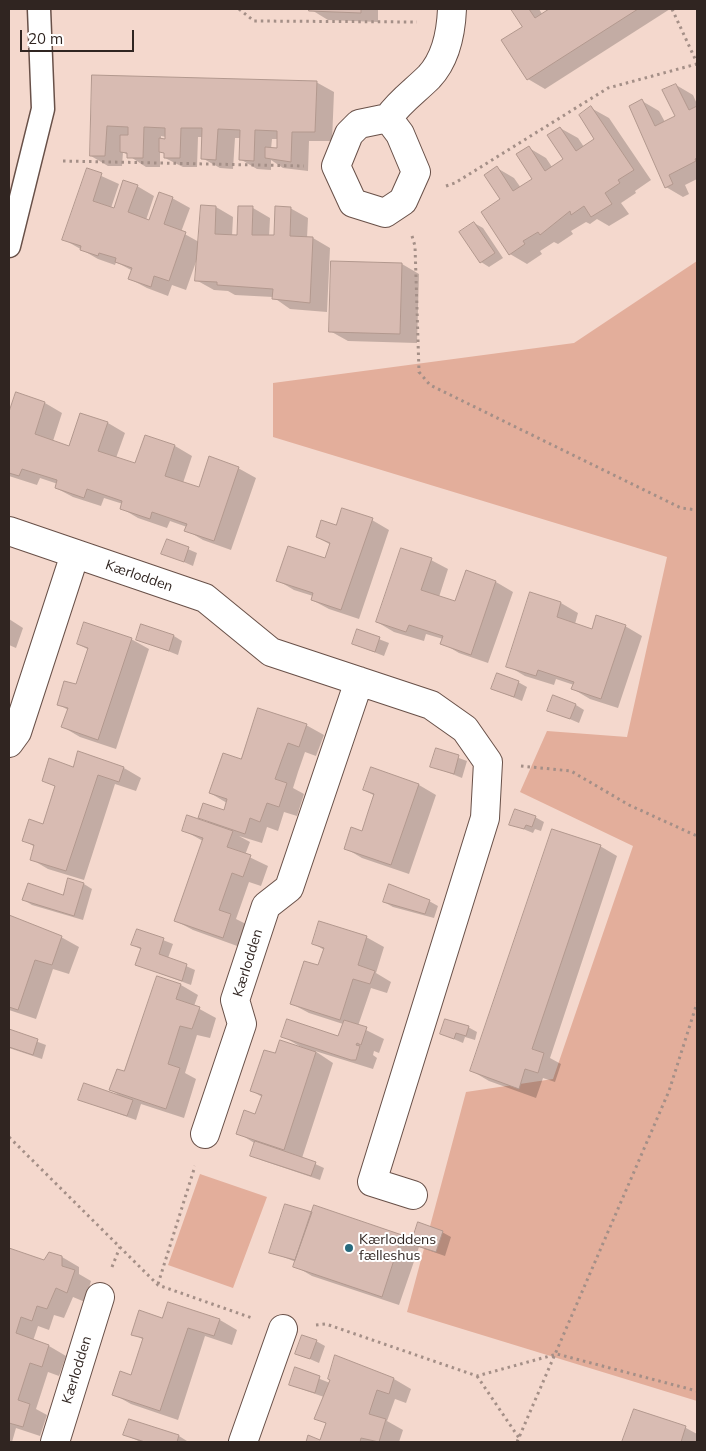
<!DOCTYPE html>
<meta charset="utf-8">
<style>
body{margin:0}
#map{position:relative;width:706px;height:1451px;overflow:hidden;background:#f4d8cd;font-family:Mulish,sans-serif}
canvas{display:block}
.frame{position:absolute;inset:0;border:10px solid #302521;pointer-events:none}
.scale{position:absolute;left:20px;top:30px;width:114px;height:22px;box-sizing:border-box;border:2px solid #302521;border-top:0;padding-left:6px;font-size:15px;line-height:18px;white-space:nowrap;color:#302521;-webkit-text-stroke:4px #fff;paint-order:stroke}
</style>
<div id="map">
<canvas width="706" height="1451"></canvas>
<div class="frame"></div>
<div class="scale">20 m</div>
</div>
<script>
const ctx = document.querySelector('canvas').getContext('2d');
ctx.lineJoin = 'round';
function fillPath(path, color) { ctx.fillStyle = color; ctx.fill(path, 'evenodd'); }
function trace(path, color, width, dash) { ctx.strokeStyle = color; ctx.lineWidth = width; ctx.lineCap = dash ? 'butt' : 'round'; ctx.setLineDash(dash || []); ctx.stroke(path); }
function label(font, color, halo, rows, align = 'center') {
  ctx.font = font + ' Mulish,sans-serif'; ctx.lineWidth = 4; ctx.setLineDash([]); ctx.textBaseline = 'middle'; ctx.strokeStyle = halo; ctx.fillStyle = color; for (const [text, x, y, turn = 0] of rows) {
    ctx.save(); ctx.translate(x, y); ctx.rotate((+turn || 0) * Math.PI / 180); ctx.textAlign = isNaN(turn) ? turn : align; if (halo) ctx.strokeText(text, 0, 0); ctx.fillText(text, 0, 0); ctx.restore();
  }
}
const green = new Path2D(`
 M697,261v1140l-290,-89 59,-220 87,-13 80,-233 -113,-54 27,-61 80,6 40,-180 -394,-120v-54l301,-40z
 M200,1174l67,23 -34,91 -65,-23z`);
const shadow = new Path2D(`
 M310,9h68v13l-50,-2z
 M512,9h27l3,5 10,-5h118l-125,80 -17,-10 -4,-52z
 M93,77l223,5 18,10 -2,49h-23l-1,30 -25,-3 -12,-8v10l-14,-1 -17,-10 1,-21h-6l-2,31 -13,-1 -18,-10 1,-21h-5l-1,30h-14l-18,-9 1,-4 -6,-3v16h-14l-23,-15 -1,14h-14l-17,-10zM161,136l5,1v3l-5,-1zM272,139h6v10h-7z
 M676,85l17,10 4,9v75l-12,6 4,9 -6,3 -17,-10 -24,-86 17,10 6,11 11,-5z
 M591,108l18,10 42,62 -16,11 1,2 -15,10 8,11 -20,12 -12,-7 -7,5 -4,-2 -15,9 2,3 -15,10 -4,-2 -14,9 2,3 -15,10 -17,-10 -13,-86 17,10 7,10 13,-8 -5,-32 17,10 6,9 13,-8 -5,-31 18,10 6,9 12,-8z
 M88,170l31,14 -8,24 3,1 23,-23 17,10 -8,24 4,1 22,-23 18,10 -9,24 18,10 17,-35 17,10 -1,19h6l15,-28 17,10 -1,19h6l15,-29 18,10 -1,20h6l17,10 -3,64 -37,-3 -17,-12 -38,-2 -7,-4 -14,-1 -18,-10 1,-21 -11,31 -14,-5 -4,11 -21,-8 -17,-9 3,-8 -17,-9 -1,3 -17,-6 -35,-20z
 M474,223l9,5 20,30 -14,9 -8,-5z
 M402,264l17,10 -2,69 -69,-2 -18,-10z
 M16,393l29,10 17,10 -9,28 17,6 11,-33 27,9 17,10 -9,25 20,7 39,-19 17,10 -9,27 17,6 38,-21 18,10 -25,72 -28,-10 -17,-10 1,-3 -17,-6 -3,7 -29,-10 -17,-10 2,-4 -19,-6 -3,8 -28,-9 -17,-9 2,-4 -18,-6 -3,7 -28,-9v-60z
 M372,520l17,10 -30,89 -30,-10 -17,-9 1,-4 -19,-6 -17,-10 49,-20 5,-15 -14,-8 20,-10z
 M167,540l30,13 -4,13 -30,-13z
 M431,560l17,9 -9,28 17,6 40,-21 17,10 -25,71 -29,-10 -17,-10 1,-4 -17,-5 -2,7 -30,-9 -17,-10z
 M531,593l30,10 17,10 -3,11 18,6 32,-4 17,10 -24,72 -28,-9 -17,-10 1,-4 -18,-6 -2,6 -29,-9 -17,-10z
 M9,619l14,9 -7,20 -7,-3z
 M358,631l31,12 -5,13 -31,-12z
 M174,636l8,5 -4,14 -41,-16z
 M131,639l18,10 -33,100 -36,-12 -17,-10 5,-17 -10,-6 19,-18 12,-36 -11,-6z
 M518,682l9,5 -5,14 -29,-12z
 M576,705l8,5 -5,13 -30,-13z
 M306,725l18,10 -8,21 -11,-4 -7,20 -5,16 11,6 -7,22 -13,-4 -6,19 -11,-4 -5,16 -23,-7 11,6 -5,13 23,11 -7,20 -12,-4 -13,37 12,6 -8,22 -47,-17 -17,-9 27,-80 -20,-11 27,-7 -10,-6 24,-6 3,-8 -17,-10 32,-32z
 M437,750l30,11 -5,17 -30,-12z
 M74,768h50l17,10 -5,13 -21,-7 -31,96 -36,-11 -17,-10 4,-12 -12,-7 20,-15 13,-38 -13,-7z
 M372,769l47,16 17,10 -27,79 -47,-16 -17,-10 18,-16 12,-36 -11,-6z
 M535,817l9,5 -3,9 -6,-2 -2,4 -22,-9z
 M600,846l17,10 -67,202 11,6 -6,18 -12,-4 -7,20 -47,-17 -17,-10z
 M84,884l8,5 -9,31 -51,-15 -8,-5 40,-4z
 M429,901l9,5 -4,12 -41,-11 -9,-5z
 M9,917l52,20 18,10 -10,27 -16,-5 -17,50 -27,-9z
 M138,930l35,14 -5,14 27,12 -4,15 -54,-20 5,-15 -9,-5z
 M366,937l18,10 -8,26 15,9 -4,11 -16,-5 -13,38 26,13 -5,14 -5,-2 -1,4 4,3 -4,11 -58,-18 18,12 -31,95 22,10 -4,12 -59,-20 -9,-5 4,-11 -18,-11 18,-17 6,-19 -10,-6 24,-36 25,-8 -19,-11 57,2 4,-14 -34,-11 -17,-9 27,-37 5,-17 -11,-7z
 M181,985l17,10 -4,11 22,12 -6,20 -13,-3 -12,38 11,6 -12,39 -43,-14 -5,16 -56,-20 42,-3 -11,-7 14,-17z
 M468,1027l9,5 -2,8 -10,-3 -2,6 -21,-9z
 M9,1031l37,14 -4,14 -33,-11z
 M315,1207l87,29 11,7 29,-11 9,5 -6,19 -26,-9 -20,58 -87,-29 -17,-10 1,-4 -25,-10 41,-38z
 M9,1249l35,12 18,-4 17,10v7l12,7 -6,21 -12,-5 -9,21 -10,-3 -5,15 -11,-4 -5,15 16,5 17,10 -7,20 -11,-4 -12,37 11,6 -7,21 -24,-8 -4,14h-3z
 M163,1320h57l17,10 -5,15 -27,-9 -27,84 -47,-16 -18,-10 19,-17 12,-37 -11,-6z
 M316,1341l9,5 -6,17 -23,-10z
 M336,1357l58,22 17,10 -5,14 -11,-4 -8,22 16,9 -4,12h-92l2,-5 12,4 6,-17 -11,-6 8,-21 -34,-12 5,-16 35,14z
 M634,1410l52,18 11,6v8h-73z
 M125,1435l54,1 8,5 -46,1z`);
const building = new Path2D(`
 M309,9h52v4l-52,-2z
 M511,9h18l6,9 14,-9h89l-111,71 -26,-40 21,-13z
 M92,75l225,6 -2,51h-23l-1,30 -26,-4v-11l12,1v-17l-22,-1 -1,31 -15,-1 1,-30 -22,-1 -2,31 -15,-1 1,-31h-21l-1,30h-16v-5l-5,-1v-14l6,1v-11l-21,-1 -1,31h-16v-5l-7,-1v-17h8v-8l-21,-1 -2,30h-15z
 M676,84l13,26 8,-4v52l-2,1 1,2 -27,14 4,9 -8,4 -36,-82 13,-7 13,27 20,-10 -13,-26z
 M591,106l43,64 -16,10 2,3 -15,10 7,11 -21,13 -7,-11 -13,9 -1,-4 -30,24 -2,-3 -15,9 2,3 -16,11 -28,-43 19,-13 -16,-24 13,-9 16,25 19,-12 -16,-25 13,-8 16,25 18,-12 -16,-24 13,-8 16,24 18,-12 -15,-24z
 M87,168l15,5 -9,28 21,7 9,-28 15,5 -10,27 21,8 10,-28 14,5 -9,27 22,8 -17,49 -15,-5 -3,11 -23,-8 4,-11 -17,-6 1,-4 -17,-5 -1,3 -18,-6 1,-4 -19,-6z
 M201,205l15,1 -1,28 22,1 1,-29h15l-1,29h22l1,-29 16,1 -1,29 23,1 -3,66 -38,-4 1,-10 -56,-4v-3l-22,-1z
 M474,222l21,31 -15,10 -21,-31z
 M331,261l71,2 -2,71 -71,-2z
 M16,392l29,10 -10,32 34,12 11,-33 28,9 -10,29 37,12 10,-28 30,10 -10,31 34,11 10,-31 30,11 -25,74 -30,-10 3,-7 -35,-12 -2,7 -30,-10 2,-8 -35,-12 -3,9 -29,-10 2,-8 -35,-11 -3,7 -10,-3v-61z
 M342,508l31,10 -32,92 -30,-10 2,-7 -37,-12 12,-35 37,12 5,-15 -14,-6 5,-17 15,5z
 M167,539l22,8 -5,15 -23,-8z
 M401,548l31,10 -11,32 34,11 11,-31 30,11 -25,74 -31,-11 3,-8 -34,-11 -3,7 -30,-10z
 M530,592l31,10 -4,15 35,12 4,-14 30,10 -25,74 -30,-10 3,-7 -36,-12 -2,6 -30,-9z
 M84,622l48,16 -34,102 -37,-13 7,-19 -11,-3 7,-24 12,3 12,-36 -11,-4z
 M141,624l33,11 -5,16 -33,-11z
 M357,629l23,8 -5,15 -23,-8z
 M497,673l22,8 -5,16 -23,-8z
 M553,695l23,9 -6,15 -23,-8z
 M258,708l49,16 -8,23 -11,-4 -7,19 -6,17 12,4 -8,24 -12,-4 -7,19 -10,-4 -5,16 -47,-16 5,-15 21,7 3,-11 -18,-6 14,-40 18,6z
 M436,748l23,7 -5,19 -24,-7z
 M78,751l46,16 -5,15 -21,-7 -32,96 -36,-11 4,-15 -12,-4 7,-22 14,5 12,-38 -13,-5 7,-23 24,9z
 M371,767l48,17 -28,81 -47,-16 7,-22 11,4 6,-19 6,-18 -11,-4z
 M515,809l21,7 -4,11 -6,-2 -2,4 -15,-4z
 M187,815l46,16 -6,16 24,8 -8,22 -11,-4 -7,20 -6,17 12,4 -8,24 -49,-17 29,-83 -21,-7z
 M552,829l49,16 -69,204 12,4 -6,20 -13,-4 -6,20 -49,-18z
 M68,878l16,5 -10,33 -52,-16 6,-17 35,12z
 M389,884l41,16 -5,14 -42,-12z
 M9,915l53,21 -10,29 -17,-5 -17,50 -9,-3z
 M319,921l48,15 -9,29 17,6 -5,13 -17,-5 -13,41 -50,-16 14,-43 14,4 6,-17 -12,-4z
 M137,929l27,9 -5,16 28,10 -5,17 -47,-16 6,-17 -10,-3z
 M157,976l24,8 -5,15 24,8 -8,22 -12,-3 -12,38 12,4 -14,41 -57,-19 8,-21 7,2z
 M287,1019l51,17 6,-16 23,7 -6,18 -4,-2 -1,2 4,1 -4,14h-5l-70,-23z
 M445,1019l24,7 -3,10 -10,-3 -2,6 -14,-5z
 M9,1029l29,10 -5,16 -24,-8z
 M280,1040l36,12 -32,98 -48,-16 8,-24 11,4 7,-19 -12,-4 14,-41 11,3z
 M84,1083l49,17 -6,16 -49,-16z
 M255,1141l61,21 -5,14 -61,-20z
 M285,1204l27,8 -17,48 -26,-7z
 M314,1205l88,30 -20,62 -89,-30z
 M418,1222l25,9 -7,21 -25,-8z
 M9,1248l35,12 5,-8 13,4v10l13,4 -8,23 -11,-5 -9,21 -10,-3 -5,15 -11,-4 -5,16 33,12 -7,22 -12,-4 -12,37 12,4 -7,23 -14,-4z
 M168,1302l52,17 -6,17 -26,-8 -28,83 -48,-16 8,-24 11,4 12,-37 -12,-3 8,-25 23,8z
 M302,1335l15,5 -7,19 -15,-5z
 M335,1355l59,23 -5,16 -12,-4 -8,24 17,5 -7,23 -18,-4 -1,4h-54l2,-7 12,5 6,-17 -12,-4 16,-39 -2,-1z
 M295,1367l25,9 -5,17 -26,-8z
 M634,1409l52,17 -5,16h-59z
 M129,1419l50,16 -2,7h-32l-22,-7z`);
const path = new Path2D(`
 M239,9l15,12 163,1
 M672,9l25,54
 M63,161l241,5
 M446,186l9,-3 153,-95 89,-24
 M412,236l3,10 4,126 11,13 251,123 16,2
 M521,766l50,5 58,34 68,31
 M9,1137l149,148 94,33
 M112,1267l8,-20
 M158,1284l37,-118
 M316,1325l10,-1 151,52 80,-22 140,37
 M477,1376l42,62
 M517,1442l152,-351 28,-88`);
const service = new Path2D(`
 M9,246l34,-137 -4,-100`);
const minor = new Path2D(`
 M388,118l12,16 16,38 -13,29 -18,12 -32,-10 -17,-37 13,-32 10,-10 29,-6c12,-17 27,-27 41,-41 17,-18 22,-44 23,-68
 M9,531l196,67 66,54 160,53 34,24 23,33 -3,56 -113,364 41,13
 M9,743l8,-11 58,-178
 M205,1134l37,-110 -7,-24 31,-94 23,-18 70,-207
 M55,1442l45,-145
 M243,1442l40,-113`);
const markers = [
 [349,1248,5,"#286a7d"]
];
const streetNames = [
 ["Kærlodden",139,576,19],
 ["Kærlodden",248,963,-73],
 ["Kærlodden",77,1370,-73]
];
const poiNames = [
 ["Kærloddens",359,1240],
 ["fælleshus",359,1256]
];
fillPath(green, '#e3ae9b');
fillPath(shadow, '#0003');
fillPath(building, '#d8bbb2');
trace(building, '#b2988e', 1);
trace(service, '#685048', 25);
trace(minor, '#685048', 30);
trace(path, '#a48f87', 3, [2.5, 4]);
trace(service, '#fff', 22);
trace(minor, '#fff', 28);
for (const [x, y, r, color] of markers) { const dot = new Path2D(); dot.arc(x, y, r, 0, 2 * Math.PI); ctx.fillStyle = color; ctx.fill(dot); trace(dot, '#fff', 2); }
label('14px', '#302521', '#fff', streetNames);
label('14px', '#302521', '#fff', poiNames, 'left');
</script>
